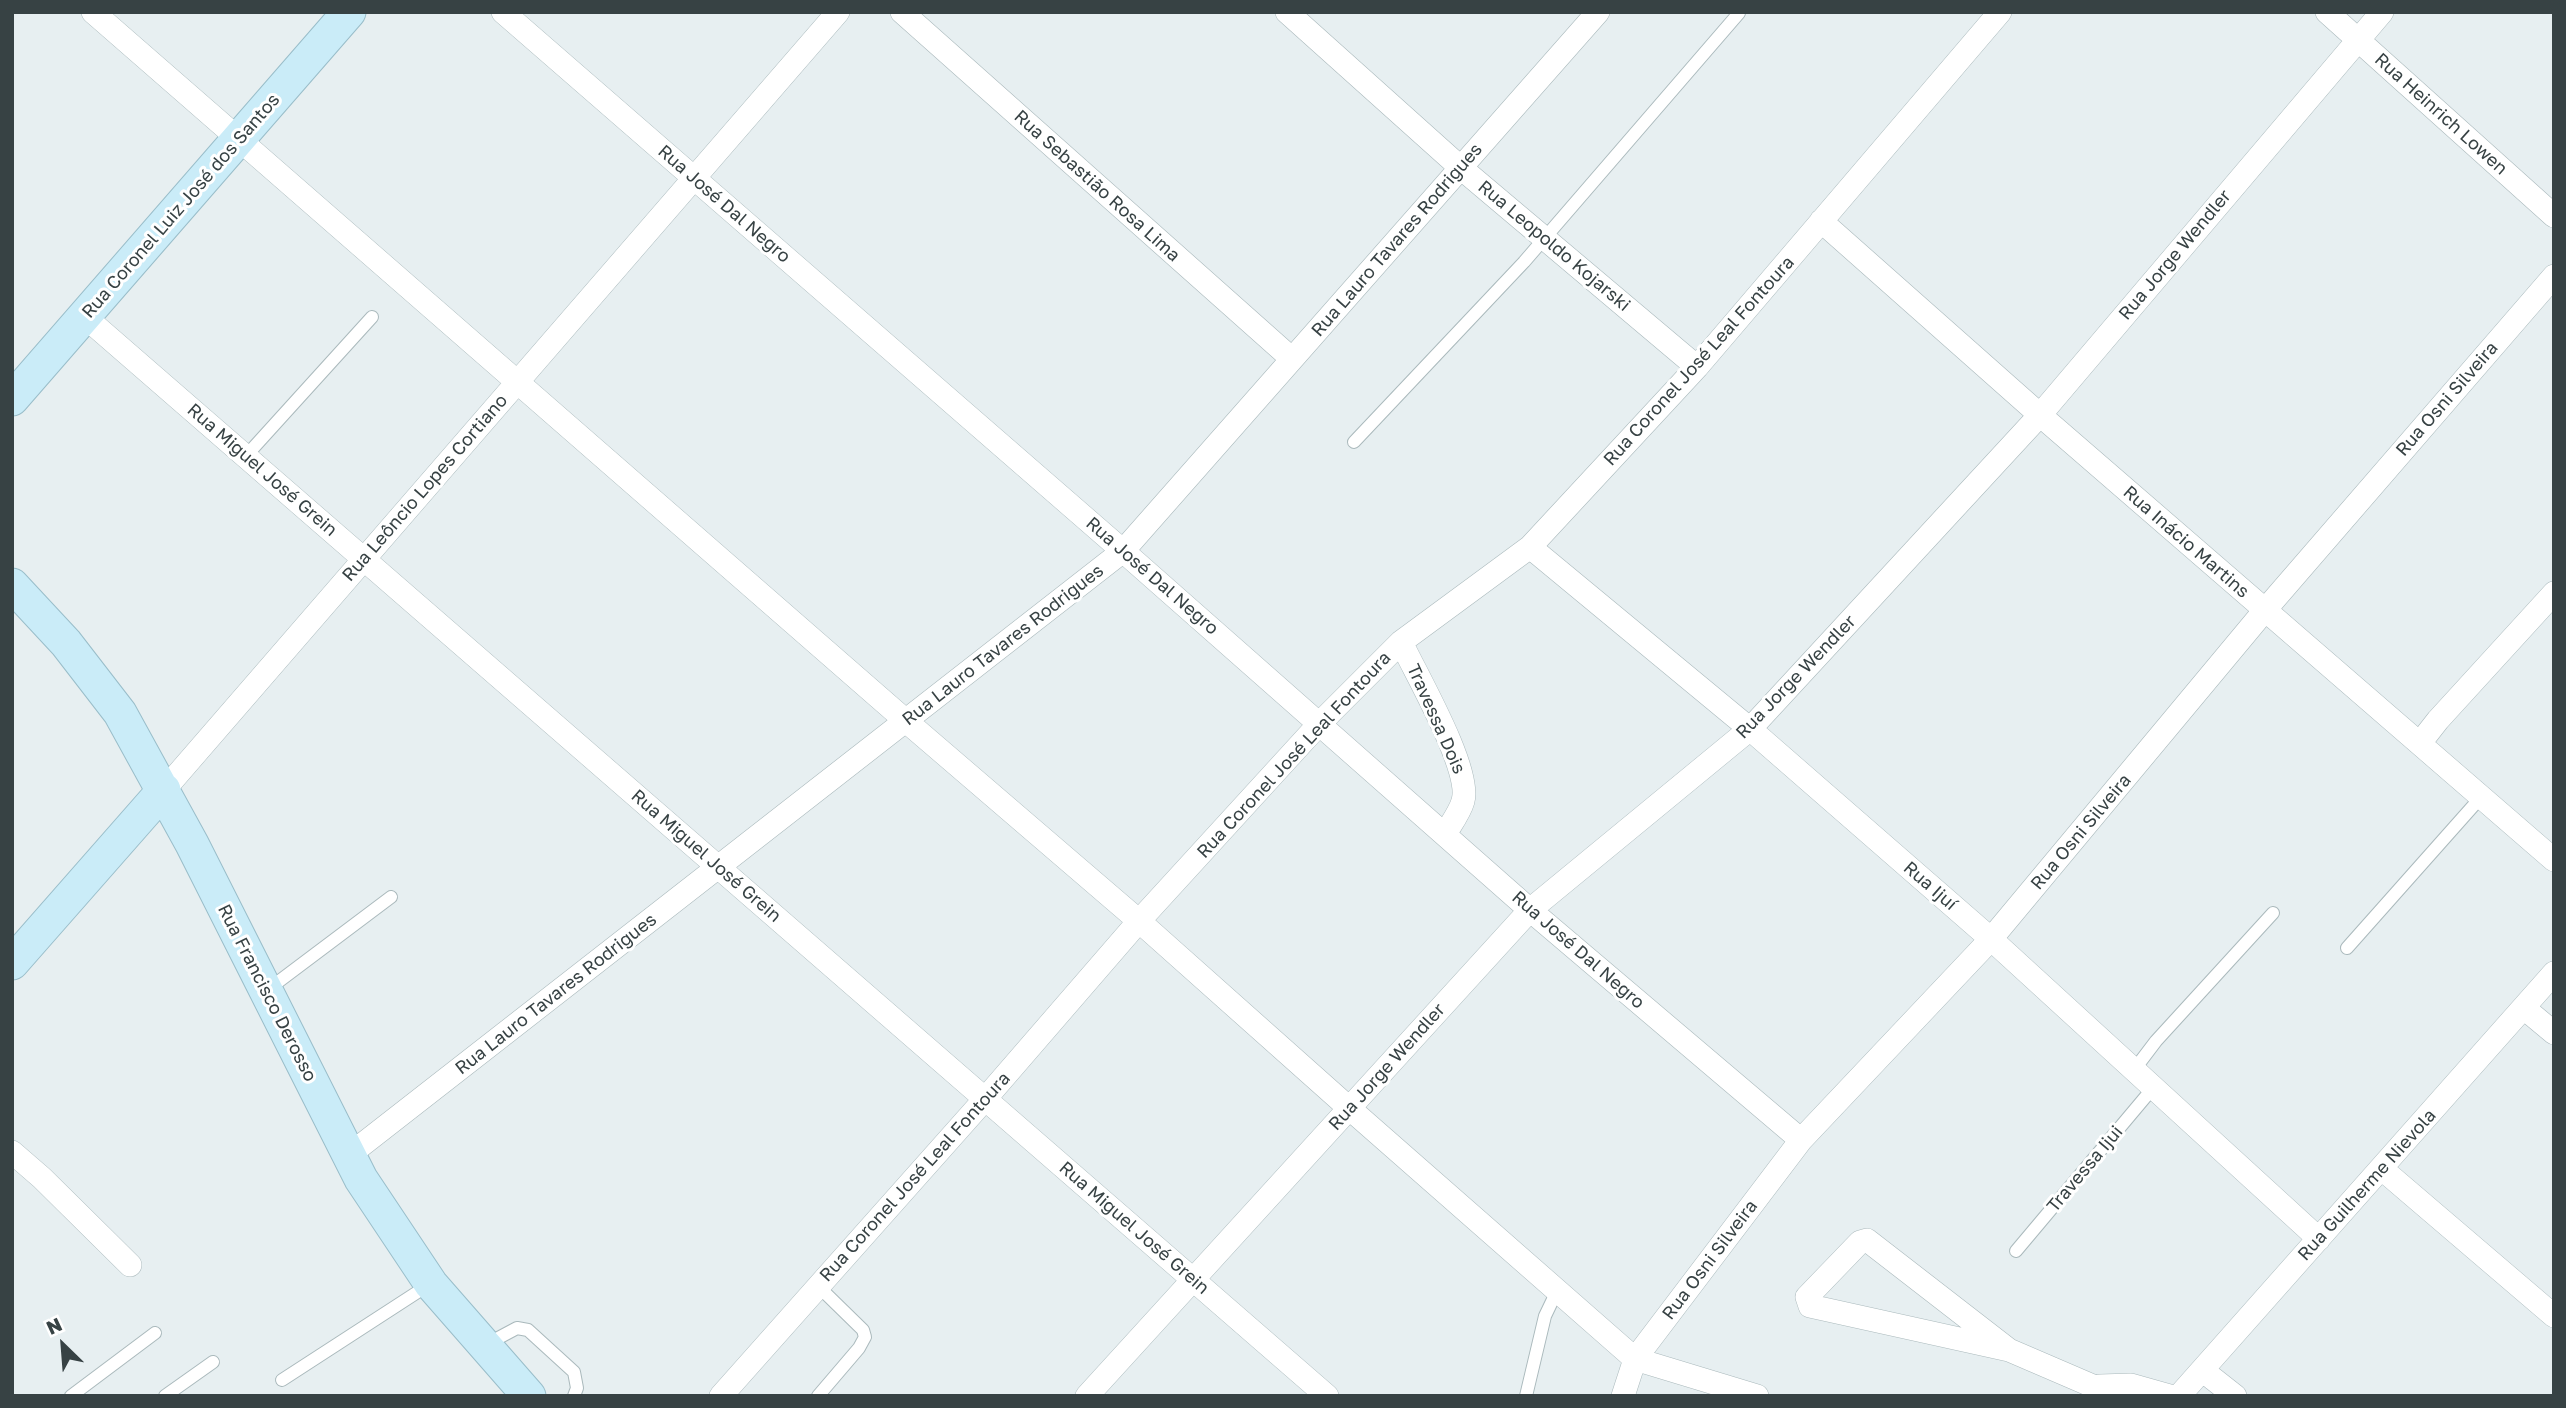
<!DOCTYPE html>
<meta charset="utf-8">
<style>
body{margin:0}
#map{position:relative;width:2566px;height:1408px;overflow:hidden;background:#e7eff1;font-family:"Golos Text",sans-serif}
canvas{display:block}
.frame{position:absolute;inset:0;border:14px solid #374244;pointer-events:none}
.north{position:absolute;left:28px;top:1310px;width:70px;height:70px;-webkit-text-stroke:5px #fff;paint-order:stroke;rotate:335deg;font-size:19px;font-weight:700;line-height:28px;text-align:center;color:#374244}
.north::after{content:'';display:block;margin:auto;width:24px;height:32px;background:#374244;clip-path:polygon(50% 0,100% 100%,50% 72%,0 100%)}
</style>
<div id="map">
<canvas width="2566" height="1408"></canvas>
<div class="frame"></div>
<div class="north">N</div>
</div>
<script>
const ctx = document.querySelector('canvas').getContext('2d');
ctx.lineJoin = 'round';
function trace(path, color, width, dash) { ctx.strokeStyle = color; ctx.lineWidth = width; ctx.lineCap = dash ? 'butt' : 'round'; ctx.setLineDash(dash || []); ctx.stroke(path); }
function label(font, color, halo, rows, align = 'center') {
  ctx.font = font + ' "Golos Text",sans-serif'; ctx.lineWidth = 6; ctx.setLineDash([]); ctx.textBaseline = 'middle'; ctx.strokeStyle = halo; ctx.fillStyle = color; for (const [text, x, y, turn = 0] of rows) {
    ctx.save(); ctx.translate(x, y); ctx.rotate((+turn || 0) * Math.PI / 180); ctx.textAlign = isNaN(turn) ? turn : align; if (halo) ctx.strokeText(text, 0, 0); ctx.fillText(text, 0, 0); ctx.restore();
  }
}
const lane = new Path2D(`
 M1354,442l170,-180 215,-249
 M245,457l127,-140
 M2347,948l135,-152
 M266,991l125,-94
 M2134,1070l22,-29 117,-128
 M2016,1251l137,-163
 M487,1344l30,-16 11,2 46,42 3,16 -3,8
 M282,1380l148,-96
 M71,1396l84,-63
 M165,1396l48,-34
 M818,1396l41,-48 6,-11 -2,-7 -45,-44
 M1526,1396l19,-80 12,-25`);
const street = new Path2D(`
 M93,12l813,709 233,200 210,187 286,251 122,37
 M503,12l620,539 407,359 271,230
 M902,12l390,347
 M1287,12l174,156 236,199
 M2327,12l227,204
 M1821,221l219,194 514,445
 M84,316l1243,1080
 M1530,547l220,182 241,210 328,300
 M1401,642c15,32 71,128 62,159 -3,11 -12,23 -18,33
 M2420,743l18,-23 116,-127
 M164,790l674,-778
 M2524,1008l30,25
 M12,1152l30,26 88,87
 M349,1155l774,-604 475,-539
 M2382,1169l172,147
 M2009,1350l-142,-110 -7,2 -53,55 3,9 199,44 107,46
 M2202,1370l33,26
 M2100,1386l31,-1 39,11
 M721,1396l264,-297 154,-178 181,-198 81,-81 129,-95 167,-180 303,-355
 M1087,1396l443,-486 220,-181 290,-314 342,-403
 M1623,1396l12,-37 166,-219 190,-201 274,-329 289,-334
 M2179,1396l375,-423`);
const secondary = new Path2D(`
 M12,399l337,-387
 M12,585l54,58 54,70 72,131 169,335 70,105 98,112
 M12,963l152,-173`);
const streetNames = [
 ["Rua Heinrich Lowen",2441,114,42],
 ["Rua Sebastião Rosa Lima",1097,186,42],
 ["Rua José Dal Negro",724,204,41],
 ["Rua Coronel Luiz José dos Santos",181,206,-49],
 ["Rua Lauro Tavares Rodrigues",1397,240,-49],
 ["Rua Leopoldo Kojarski",1554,246,40],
 ["Rua Jorge Wendler",2175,255,-50],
 ["Rua Coronel José Leal Fontoura",1699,361,-48],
 ["Rua Osni Silveira",2447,399,-49],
 ["Rua Miguel José Grein",262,470,41],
 ["Rua Leôncio Lopes Cortiano",425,488,-49],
 ["Rua Inácio Martins",2186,542,41],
 ["Rua José Dal Negro",1152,576,41],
 ["Rua Lauro Tavares Rodrigues",1003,645,-38],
 ["Rua Jorge Wendler",1796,677,-46],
 ["Travessa Dois",1436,719,66],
 ["Rua Coronel José Leal Fontoura",1294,755,-47],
 ["Rua Osni Silveira",2081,832,-50],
 ["Rua Miguel José Grein",706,856,41],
 ["Rua Ijuí",1930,886,41],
 ["Rua José Dal Negro",1578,950,41],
 ["Rua Francisco Derosso",267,993,63],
 ["Rua Lauro Tavares Rodrigues",556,994,-38],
 ["Rua Jorge Wendler",1387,1067,-48],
 ["Travessa Ijui",2085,1169,-50],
 ["Rua Coronel José Leal Fontoura",915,1177,-48],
 ["Rua Guilherme Nievola",2367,1185,-48],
 ["Rua Miguel José Grein",1134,1228,41],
 ["Rua Osni Silveira",1710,1260,-53]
];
trace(lane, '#aab9bc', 14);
trace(street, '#aab9bc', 24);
trace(secondary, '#99bdc9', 35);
trace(lane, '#fff', 12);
trace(street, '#fff', 23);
trace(secondary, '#caecf8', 33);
label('18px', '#374244', '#fff', streetNames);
</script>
